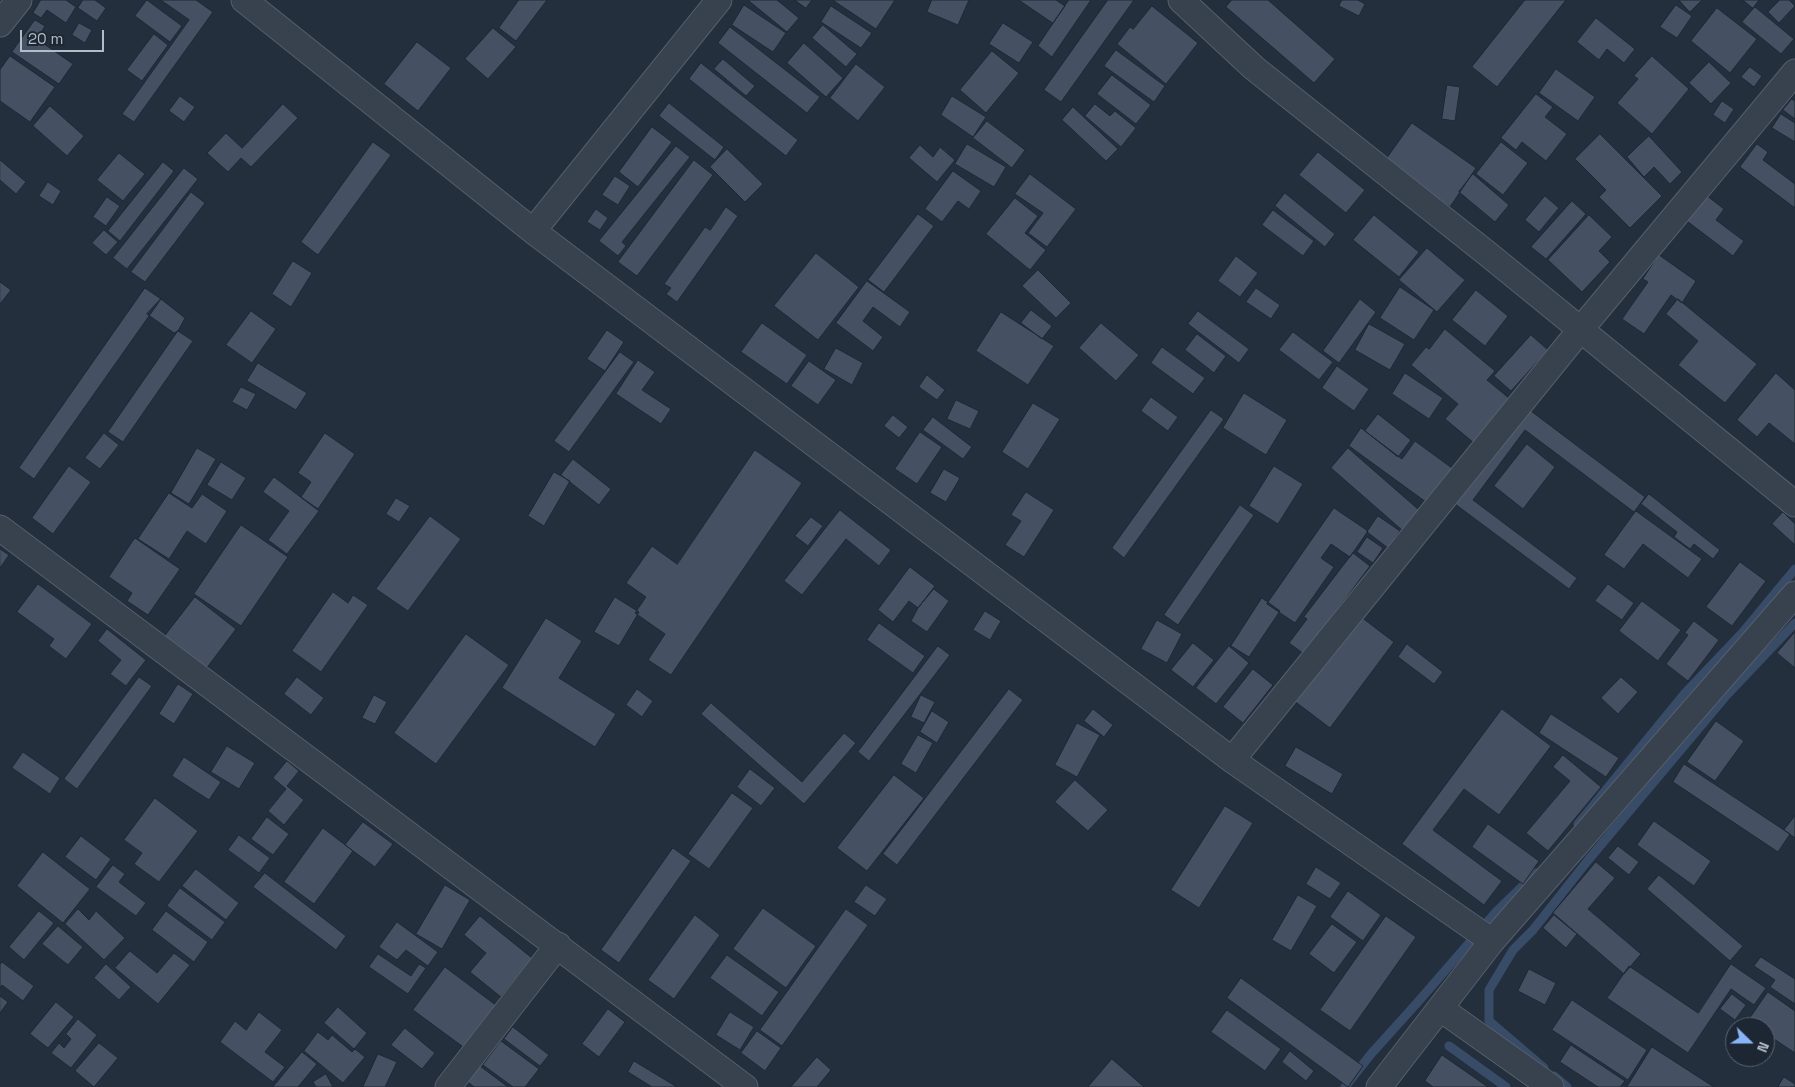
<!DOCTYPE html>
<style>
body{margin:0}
#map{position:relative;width:1795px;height:1087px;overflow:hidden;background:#242f3e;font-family:"Space Grotesk",sans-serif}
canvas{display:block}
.north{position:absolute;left:1725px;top:1017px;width:50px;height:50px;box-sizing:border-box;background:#1d2633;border:1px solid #59626f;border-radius:50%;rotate:112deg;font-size:14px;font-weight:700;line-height:20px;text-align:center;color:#b4bcc9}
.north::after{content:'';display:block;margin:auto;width:18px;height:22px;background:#8ab4f8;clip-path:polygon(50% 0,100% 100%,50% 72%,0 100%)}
.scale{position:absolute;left:20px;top:30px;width:84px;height:22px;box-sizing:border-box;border:2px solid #b4bcc9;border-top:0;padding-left:6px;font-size:15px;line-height:18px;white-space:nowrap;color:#b4bcc9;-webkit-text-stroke:4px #1d2633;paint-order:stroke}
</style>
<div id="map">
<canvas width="1795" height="1087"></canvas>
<div class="north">N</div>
<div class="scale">20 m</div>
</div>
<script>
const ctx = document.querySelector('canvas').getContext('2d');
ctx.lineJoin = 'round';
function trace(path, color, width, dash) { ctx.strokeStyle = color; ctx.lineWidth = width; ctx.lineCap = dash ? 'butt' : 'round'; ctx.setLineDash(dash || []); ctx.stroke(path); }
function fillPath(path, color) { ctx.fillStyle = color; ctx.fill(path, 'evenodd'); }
const stream = new Path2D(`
 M1578,824l107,-131 58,-61 52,-63
 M1449,1046l57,41
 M1544,1068l-55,-47v-31l24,-40 20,-20 56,-71 136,-162 70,-74
 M1554,1076l13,11
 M1345,1087l26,-33 46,-51 79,-91 40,-39`);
const building = new Path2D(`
 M41,0h25l10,7 -10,16 -19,-13 -6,8 -8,-5z
 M83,0h12l11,8 -9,13 -19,-13z
 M147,0l35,26 -12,16 -35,-26z
 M161,0h35l17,12 -79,110 -12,-8 67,-94z
 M519,0h28l-31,41 -17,-13z
 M750,0h27l22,18 -12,14 -38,-31z
 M795,0h17l-6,8z
 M835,0h60l-19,29 -42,-28z
 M932,0h37l-11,25 -31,-13z
 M1019,0h37l9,6 -12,17z
 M1069,0h22l-39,57 -14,-11z
 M1108,0h26l-73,102 -17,-12z
 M1232,0h36l67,59 -21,24 -88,-76z
 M1342,0h16l7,4 -6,12 -20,-10z
 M1525,0h41l-69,87 -25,-20z
 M1679,0h23l-12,12z
 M1743,0h16l-6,8z
 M1780,0h9l6,6 -16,17 -11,-11z
 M744,5l42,28 -13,19 -41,-27z
 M1676,5l16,11 -15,22 -17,-11z
 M831,6l41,27 -11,15 -40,-26z
 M1152,6l46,37 -32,41 -49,-40 13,-17 3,2z
 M1755,7l39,32 -13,15 -39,-32z
 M1717,8l40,31 -27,34 -39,-32z
 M1596,18l39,31 -11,14 -17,-14 -8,11 -22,-18z
 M35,20l10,6 -8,13 36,25 -14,20 -47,-32z
 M79,23l13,7 -7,13 -13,-8z
 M1003,23l30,19 -14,21 -30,-19z
 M823,25l34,29 -11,13 -34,-29z
 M730,27l90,70 -13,16 -89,-70z
 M493,28l23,19 -28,32 -23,-20z
 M154,34l14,11 -26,36 -15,-11z
 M417,42l34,26 -33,43 -34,-27z
 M804,43l39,35 -17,19 -39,-34z
 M1116,50l49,36 -11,16 -50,-36z
 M992,51l27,22 -33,40 -26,-23z
 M10,56l45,31 -25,35 -30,-21v-31z
 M1652,56l37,33 -37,45 -35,-31 21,-24 -4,-3z
 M723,59l32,27 -9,10 -32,-27z
 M1709,62l22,21 -20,21 -22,-21z
 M701,63l97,77 -12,16 -97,-77z
 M856,64l29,23 -27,34 -28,-23z
 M1750,67l12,9 -8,11 -13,-10z
 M1556,69l39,28 -17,24 -39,-28z
 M1112,75l39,30 -15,19 -39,-30z
 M1447,85l13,2 -5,34 -13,-2z
 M1536,94l17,13 -8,10 22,17 -21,27 -24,-19 -6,8 -15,-12z
 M180,96l15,11 -11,15 -15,-11z
 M952,96l34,21 -13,20 -32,-22z
 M1792,99l3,2v18l-12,-9z
 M1722,101l12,8 -9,14 -12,-8z
 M669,103l55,44 -9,13 -56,-44z
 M283,104l15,14 -47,49 -10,-9 -13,14 -21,-19 19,-20 16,15z
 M1095,104l15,12 5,-5 21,17 -15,19 -36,-31z
 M50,106l34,30 -17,20 -34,-30z
 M1073,107l45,42 -12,12 -44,-41z
 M1781,114l14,9v19l-23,-14z
 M987,121l38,29 -13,18 -39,-30z
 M1412,123l64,45 -26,39 -65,-46z
 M652,127l20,15 -34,45 -19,-15z
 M1600,134l62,62 -32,32 -31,-31 7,-7 -31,-31z
 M1649,136l33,36 -12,12 -16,-17 -10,10 -17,-20z
 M373,142l18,13 -73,100 -17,-13z
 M1501,142l27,21 -25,32 -27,-21z
 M967,144l39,23 -12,20 -39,-23z
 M1757,144l11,8 -5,8 32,24v24l-55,-41z
 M920,145l13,12 7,-10 15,13 -18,22 -28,-24z
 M676,146l14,11 -68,85 4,4 -8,10 -19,-15z
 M727,149l36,35 -18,18 -35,-35z
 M1318,152l47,38 -19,23 -47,-38z
 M119,153l26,21 -22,27 -26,-21z
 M0,160l26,22 -10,12 -16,-14z
 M694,160l19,15 -76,101 -19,-14z
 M163,162l11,9 -54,70 -12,-10z
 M184,168l14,11 -71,90 -14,-11z
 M953,171l28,20 -12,18 -11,-8 -16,21 -17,-13z
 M1030,174l46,35 -29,38 -19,-14 15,-20 -28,-19z
 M1473,174l36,31 -14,17 -36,-30z
 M615,176l15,10 -12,19 -16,-10z
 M48,182l13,9 -8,14 -14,-9z
 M191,192l14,11 -60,79 -14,-10z
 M1702,192l22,17 -8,11 28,21 -11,15 -50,-38z
 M1285,193l50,41 -10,13 -50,-41z
 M1545,196l14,12 -20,24 -14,-12z
 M107,197l13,9 -14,20 -13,-9z
 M1015,198l23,18 -13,17 21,17 -16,20 -44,-36z
 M1572,201l14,13 -40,45 -15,-12z
 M726,207l12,9 -61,86 -11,-8 5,-6 -7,-4 41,-57 5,3z
 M596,209l12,9 -8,12 -13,-8z
 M1273,210l41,31 -11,15 -41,-31z
 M918,214l16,12 -50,66 -16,-12z
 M1374,215l45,37 -20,25 -46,-37z
 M1589,215l23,22 -13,14 11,11 -28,30 -34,-32z
 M104,230l14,12 -12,13 -14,-12z
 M1427,248l38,32 -28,32 -38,-32z
 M816,253l43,34 -41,53 -44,-34z
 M1659,255l37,26 -14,22 -11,-8 -27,39 -22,-15 26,-37 -5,-3z
 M1236,256l22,17 -18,24 -22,-16z
 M293,261l19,12 -21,34 -19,-13z
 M1038,270l33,33 -15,15 -34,-32z
 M867,281l43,31 -10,15 -27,-20 -10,14 20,16 -10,14 -37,-28z
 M0,282l11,8 -11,14z
 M1400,287l34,23 -20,30 -34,-22z
 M145,288l16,11 -127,180 -15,-11z
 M1256,288l24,17 -9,14 -25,-17z
 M1476,290l32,26 -23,30 -33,-26z
 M161,299l24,19 -7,13 -4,2 -27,-19z
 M1360,299l16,13 -37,51 -16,-12z
 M1678,299l79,65 -32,39 -47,-38 20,-24 -32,-27z
 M1031,310l21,16 -10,13 -21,-16z
 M251,311l25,18 -24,34 -26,-18z
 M1198,311l51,38 -10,14 -51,-39z
 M1001,312l53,34 -26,39 -52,-34z
 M762,323l45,32 -20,29 -46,-32z
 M1101,323l38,32 -23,26 -37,-33z
 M1369,324l36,20 -15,26 -35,-20z
 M1445,329l50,42 -8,9 23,19 -36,44 -29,-24 13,-15 -47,-39 15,-18 3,2z
 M607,330l17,12 -19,29 -18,-12z
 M178,331l15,10 -70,101 -15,-10z
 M1293,332l40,30 -14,18 -40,-30z
 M1197,334l29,22 -12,17 -29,-23z
 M1531,335l17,15 -37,41 -17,-15z
 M1162,347l43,31 -12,16 -42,-31z
 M836,348l27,15 -11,22 -28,-16z
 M620,352l14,10 -65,90 -15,-11z
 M638,360l17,12 -13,18 29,19 -10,15 -45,-30z
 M809,361l27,19 -18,25 -27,-19z
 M258,363l49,30 -11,17 -49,-29z
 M1337,366l32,23 -15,22 -32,-23z
 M1405,373l38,25 -14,21 -37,-25z
 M1776,373l19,17v54l-26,-21 -12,14 -20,-17z
 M927,375l18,15 -8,10 -18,-13z
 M241,387l15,7 -9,16 -15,-8z
 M1244,393l43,27 -21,35 -43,-27z
 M1151,397l27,20 -10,14 -27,-20z
 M956,400l23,11 -9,18 -23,-10z
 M1033,403l27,16 -32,50 -26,-17z
 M1523,405l122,92 -11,15 -109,-82 -52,70 104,78 -8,11 -118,-88z
 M1211,410l13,9 -100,139 -12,-10z
 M1378,414l33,26 -13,17 -33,-26z
 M893,415l15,12 -9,11 -15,-12z
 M933,417l39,30 -9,12 -40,-29z
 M1361,428l41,31 13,-18 41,30 -30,31 -77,-56z
 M920,432l22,15 -25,37 -22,-15z
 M104,433l15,12 -19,24 -15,-11z
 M325,433l30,21 -37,55 -17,-12 10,-15 -13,-9z
 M1527,444l28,23 -32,42 -29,-23z
 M197,448l19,11 -27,45 -18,-11z
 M1348,448l71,62 -17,20 -71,-62z
 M755,450l47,33 -131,192 -23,-15 17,-26 -30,-21 11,-16 -20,-14 26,-37 25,18z
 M573,459l38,30 -12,16 -38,-30z
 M221,462l25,16 -14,22 -25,-15z
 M69,466l22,16 -38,52 -21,-16z
 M1274,466l29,18 -25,40 -29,-18z
 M944,469l16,9 -14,24 -16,-9z
 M554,472l16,9 -26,45 -16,-10z
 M274,477l45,34 -32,43 -19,-14 21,-29 -26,-19z
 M1026,492l28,18 -30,47 -19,-12 16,-24 -10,-6z
 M169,493l23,15 10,-14 25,17 -21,33 -19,-13 -18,28 -31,-20z
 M1649,494l71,56 -7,9 -19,-15 -4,5 -16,-12 3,-5 -36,-28z
 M396,498l14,8 -11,16 -13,-8z
 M1240,505l14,10 -76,110 -14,-10z
 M1334,508l34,23 -18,26 -19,-13 -10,14 13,9 -39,56 -28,-19z
 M840,510l51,40 -12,16 -33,-27 -44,56 -18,-14z
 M1636,511l66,48 -14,19 -45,-34 -19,25 -20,-14z
 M1783,512l12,12v21l-23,-21z
 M430,516l31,23 -53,72 -32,-22z
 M1378,516l22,15 -12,17 -21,-16z
 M811,517l12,9 -15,20 -13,-10z
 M241,525l47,32 -47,69 -47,-32z
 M1367,537l16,11 -10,15 -16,-11z
 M135,538l45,31 -32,46 -21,-14 5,-8 -23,-16z
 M0,549l9,6 -9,13z
 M1353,553l17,13 -66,88 -15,-11 18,-24 -3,-2z
 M1740,562l26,19 -34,45 -26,-19z
 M910,567l25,19 -17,22 -9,-7 -16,21 -15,-12z
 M38,584l54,40 -26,35 -17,-13 5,-7 -37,-27z
 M1608,584l26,19 -12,17 -27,-19z
 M934,589l15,12 -22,31 -16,-11 7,-13z
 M333,592l15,11 5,-8 15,10 -47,67 -29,-21z
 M195,597l41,32 -30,40 -42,-32z
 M615,597l24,15 -20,34 -25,-14z
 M1262,598l18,13 -31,46 -18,-11z
 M1642,601l39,29 -23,31 -39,-30z
 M985,611l16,10 -11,19 -17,-10z
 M1357,614l37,28 -64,86 -37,-28z
 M546,618l36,23 -23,37 57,36 -21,33 -93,-59z
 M1157,620l25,14 -15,29 -26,-14z
 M1694,621l25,19 -31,41 -22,-17 22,-29 -3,-2z
 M879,623l46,33 -12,17 -46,-33z
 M107,629l39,31 -20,26 -16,-12 11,-14 -23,-19z
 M1795,632v36l-18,-15z
 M466,634l43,31 -73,99 -42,-31z
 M1193,643l21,17 -21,27 -22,-17z
 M1407,644l36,28 -9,12 -36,-27z
 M938,646l12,9 -81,106 -11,-9z
 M1229,646l20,17 -33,41 -20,-16z
 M1253,669l20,16 -30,38 -20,-16z
 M139,677l13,9 -75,103 -13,-10z
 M297,677l27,21 -13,17 -27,-21z
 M1621,677l17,15 -20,22 -17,-16z
 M178,684l15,10 -19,30 -15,-10z
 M637,689l16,12 -11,16 -16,-12z
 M1009,689l14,11 -126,165 -14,-11z
 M374,695l13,7 -12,22 -13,-6z
 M921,695l14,7 -11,21 -13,-6z
 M711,703l91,79 42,-49 12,10 -52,61 -103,-90z
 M1093,709l20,16 -9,12 -20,-16z
 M1502,709l49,37 -52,69 -35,-26 -31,41 69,51 -18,24 -82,-61z
 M932,711l17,11 -12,21 -17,-11z
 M1551,714l68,44 -13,19 -67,-44z
 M1716,721l28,20 -29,40 -28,-19z
 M1077,723l23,12 -23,42 -22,-12z
 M918,735l15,8 -17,30 -15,-9z
 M227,746l28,17 -16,26 -28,-17z
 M1296,747l47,27 -11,20 -47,-28z
 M23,752l37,26 -10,16 -38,-26z
 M1563,755l38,32 -53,64 -22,-18 44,-52 -17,-14z
 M184,757l37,25 -12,18 -37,-24z
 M287,761l12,10 -12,15 17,14 -20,25 -16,-14 18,-22 -13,-11z
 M1684,764l106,70 -12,18 -105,-70z
 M750,769l25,19 -14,18 -24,-19z
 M894,775l30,23 -57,73 -30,-23z
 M1075,780l33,30 -20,21 -33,-29z
 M732,793l21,15 -44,61 -21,-15z
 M155,798l43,33 -39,51 -25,-18 8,-11 -18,-13z
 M1225,806l28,17 -54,85 -28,-18z
 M1795,816v22l-11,-8z
 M267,817l22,17 -16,21 -22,-16z
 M1654,821l57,40 -17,25 -57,-41z
 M363,822l30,22 -18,23 -30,-22z
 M1488,824l51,37 -16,23 -51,-37z
 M323,828l30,23 -39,53 -30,-22z
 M239,835l31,23 -11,15 -31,-23z
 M81,836l30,23 -15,21 -31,-23z
 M1618,846l21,16 -10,13 -21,-17z
 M673,848l18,13 -72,102 -18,-13z
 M43,852l47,37 -27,34 -46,-37z
 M1596,862l19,16 -27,31 53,45 -17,20 -71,-61z
 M113,865l12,9 -6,8 27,21 -10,13 -40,-29z
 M1316,867l25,16 -11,16 -24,-15z
 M196,869l43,34 -13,17 -44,-34z
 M265,873l81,63 -10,14 -83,-63z
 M1659,875l84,71 -13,15 -83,-72z
 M445,885l25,15 -28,49 -26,-15z
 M866,885l21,14 -12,17 -21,-14z
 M180,888l45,34 -13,18 -45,-34z
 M1348,891l33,24 -18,26 -33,-24z
 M1298,895l19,11 -26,45 -19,-11z
 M763,908l53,38 -30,42 -53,-39z
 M78,909l11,11 7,-9 29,27 -21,22 -39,-36z
 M846,909l22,16 -86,121 -22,-16z
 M39,911l15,12 -30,37 -15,-13z
 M166,911l42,31 -14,20 -42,-32z
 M695,915l25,20 -46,64 -26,-19z
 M1554,915l23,19 -11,14 -23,-20z
 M480,916l52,42 -31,39 -31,-25 16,-19 -22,-18z
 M1386,916l30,21 -66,94 -30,-21z
 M397,922l41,30 -10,14 -22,-16 -9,10 -18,-13z
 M1332,924l25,18 -23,31 -25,-19z
 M58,926l25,21 -15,18 -26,-21z
 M130,951l27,22 17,-20 16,12 -32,39 -43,-36z
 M378,954l33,22 8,-12 7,4 -18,26 -39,-27z
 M727,955l52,37 -17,24 -52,-38z
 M1761,957l34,22v25l-25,-17 5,-7 -21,-14z
 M2,962l32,24 -11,15 -21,-16 -2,3v-23z
 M106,964l25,23 -12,13 -25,-22z
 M1731,964l35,24 -12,17 -23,-16 -43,64 -81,-55 22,-32 69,47z
 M445,967l52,39 -31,43 -53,-39z
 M1529,969l27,14 -11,22 -27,-14z
 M1241,978l122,88 -15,21 -121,-89z
 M1768,992l27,19v42l-30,-20v-6h-8l-9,-6z
 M1732,994l14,11 -11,15 -15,-11z
 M0,996l8,6 -8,11z
 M1572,1000l75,50 -19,30 -76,-50z
 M56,1002l18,15 -26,31 -18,-14z
 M338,1007l29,26 -13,16 -30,-26z
 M608,1009l17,13 -26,35 -17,-13z
 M1227,1010l54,39 -16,22 -54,-39z
 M259,1012l23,18 -17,22 20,15 -12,15 -53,-40 15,-21 11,9z
 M730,1012l24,15 -14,23 -24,-15z
 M78,1019l19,16 -26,33 -20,-15 8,-10 5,5 7,-9 -5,-5z
 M513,1027l36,28 -9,11 -36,-27z
 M405,1028l30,25 -13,16 -31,-24z
 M757,1031l24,17 -16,23 -24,-18z
 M318,1032l10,8 4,-5 20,17 3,-3 10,8 -22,26 -39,-32z
 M501,1041l38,28 -14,18h-12l-30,-22z
 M99,1043l19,15 -24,29 -19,-16z
 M1571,1045l54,36 -5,6h-22l-38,-25z
 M1652,1047l62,40h-87z
 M1290,1051l24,20 -8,10 -24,-19z
 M302,1052l15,12 -19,23h-25z
 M378,1054l19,8 -12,25h-22z
 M1442,1055l46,32h-55l-8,-6z
 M817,1057l14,13 -14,17h-26z
 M1112,1059l32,28h-56z
 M634,1061l43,26h-25l-24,-15z
 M480,1066l28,21h-34l-6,-5z
 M326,1074l7,13h-17l-3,-5z
 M1784,1077l11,7v3h-17z`);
const street = new Path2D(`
 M244,0l289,231 699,529 260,181
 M1181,0l73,68 235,187 306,249
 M0,24l19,-24
 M533,231l186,-231
 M0,528l745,559
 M1232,760l349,-431 214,-257
 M1441,1009l110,78
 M448,1087l110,-142
 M1379,1087l113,-146 303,-347`);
trace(stream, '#394c67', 9);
fillPath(building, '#455162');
trace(building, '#1f2835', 1);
trace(street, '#565f6c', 27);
trace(street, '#38414e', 25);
</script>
